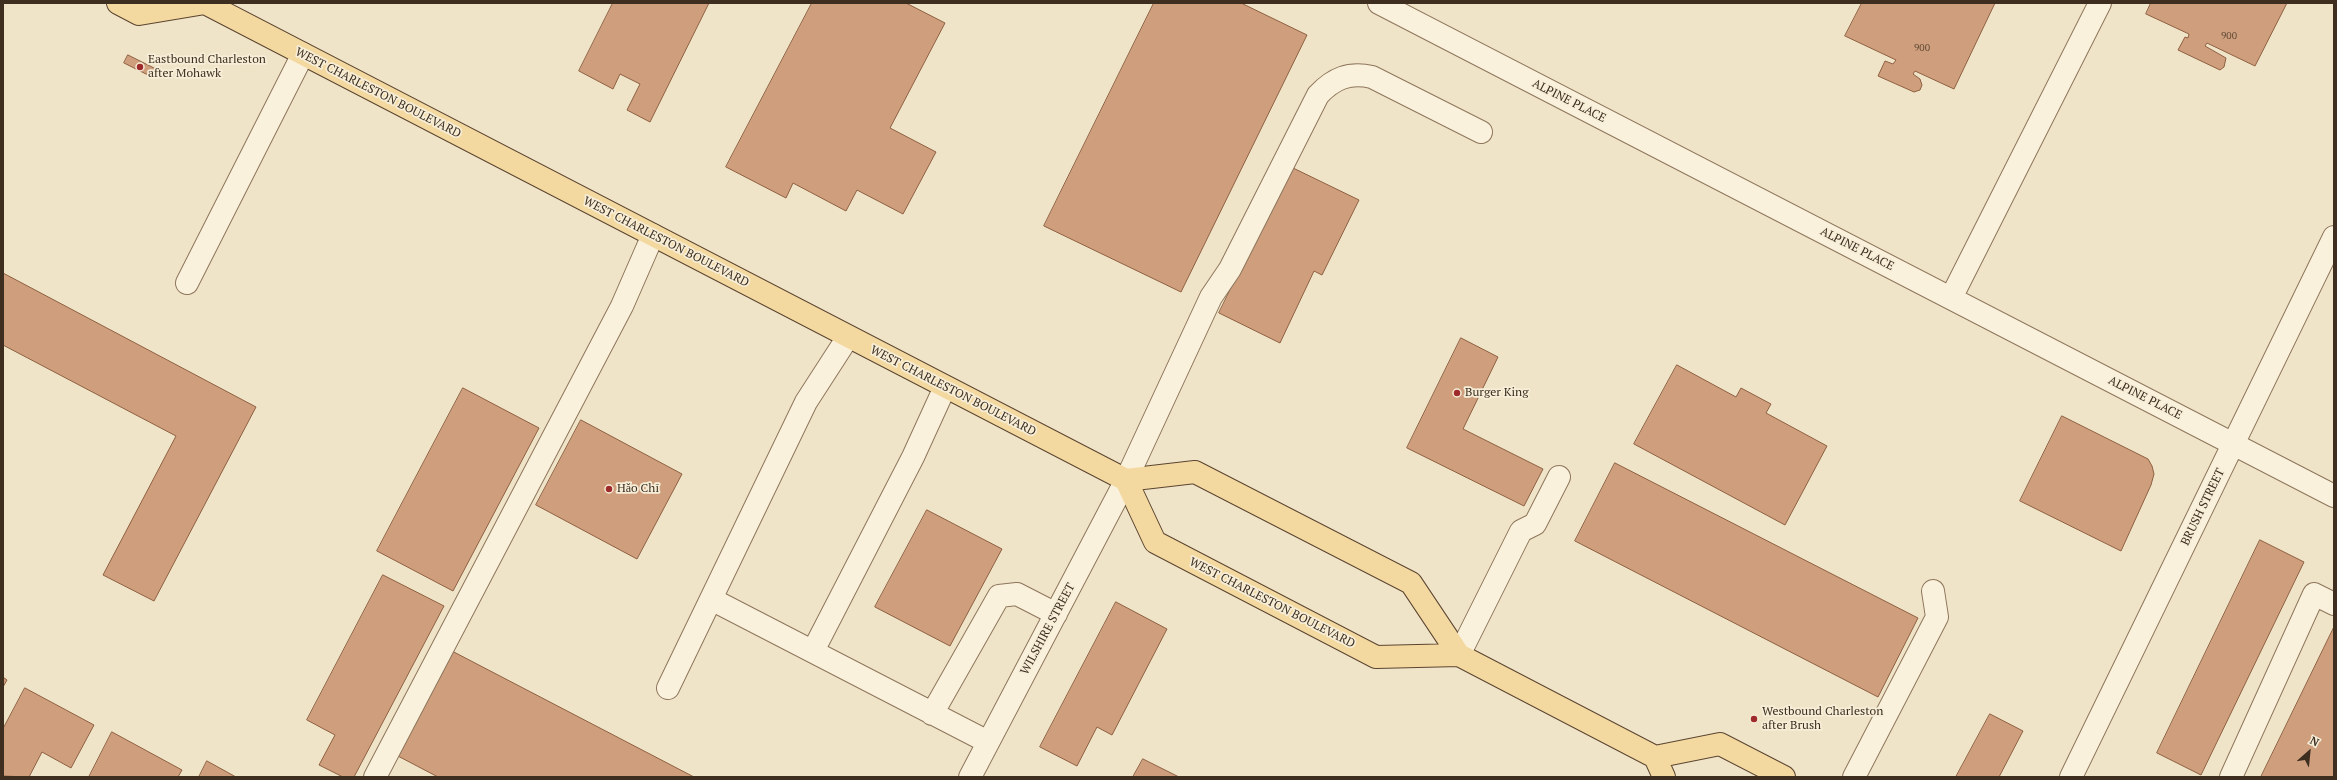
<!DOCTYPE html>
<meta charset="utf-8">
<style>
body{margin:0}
#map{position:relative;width:2337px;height:780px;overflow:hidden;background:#f0e4c8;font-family:"PT Serif",serif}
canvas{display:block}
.frame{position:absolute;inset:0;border:4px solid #3d2e20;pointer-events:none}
.north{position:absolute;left:2289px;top:732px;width:40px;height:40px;-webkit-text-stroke:3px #f7eed8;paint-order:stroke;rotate:27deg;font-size:11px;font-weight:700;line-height:16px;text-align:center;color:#3d2e20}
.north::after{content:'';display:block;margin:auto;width:14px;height:18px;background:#3d2e20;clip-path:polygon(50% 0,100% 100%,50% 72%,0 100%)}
</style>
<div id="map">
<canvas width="2337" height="780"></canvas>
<div class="frame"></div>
<div class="north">N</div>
</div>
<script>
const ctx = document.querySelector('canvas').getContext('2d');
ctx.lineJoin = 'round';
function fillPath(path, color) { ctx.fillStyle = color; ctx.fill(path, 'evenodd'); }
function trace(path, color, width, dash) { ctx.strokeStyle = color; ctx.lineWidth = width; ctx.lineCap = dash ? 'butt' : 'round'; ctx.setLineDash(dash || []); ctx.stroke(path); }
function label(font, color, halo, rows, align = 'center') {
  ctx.font = font + ' "PT Serif",serif'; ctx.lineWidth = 3.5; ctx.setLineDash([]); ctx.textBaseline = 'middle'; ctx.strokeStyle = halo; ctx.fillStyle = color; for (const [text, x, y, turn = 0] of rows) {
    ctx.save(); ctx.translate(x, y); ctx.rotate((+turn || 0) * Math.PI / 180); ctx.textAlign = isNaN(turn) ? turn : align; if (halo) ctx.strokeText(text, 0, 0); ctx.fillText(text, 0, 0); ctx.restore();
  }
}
const building = new Path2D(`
 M613,3h96l-59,119 -23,-12 13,-26 -20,-10 -7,15 -34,-18z
 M812,3h94l39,20 -55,105 46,24 -33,62 -46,-24 -11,21 -53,-28 -7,15 -60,-31z
 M1154,3h87l66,32 -126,257 -137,-66z
 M1862,3h133l-41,86 -39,-18 -2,3 7,5 2,6 -2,5 -6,2 -36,-16 7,-15 8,3 3,-4 -51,-24z
 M2151,3h136l-32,63 -48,-23 -2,3 21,12 -2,9 -4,3 -42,-20 7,-13 3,1 1,-4 -43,-20z
 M128,55l28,14 -4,8 -28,-14z
 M1291,167l68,33 -37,75 -8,-4 -34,72 -61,-30z
 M3,273l253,134 -102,194 -51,-26 73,-139 -173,-91z
 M1461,338l37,19 -35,72 80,40 -19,37 -117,-58z
 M1677,365l59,32 5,-9 30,16 -5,9 61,33 -42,79 -151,-81z
 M463,388l76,40 -86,163 -76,-40z
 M2062,416l86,43 4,7 2,8 -3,11 -30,66 -101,-50z
 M581,420l101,54 -45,85 -101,-54z
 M1615,463l303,155 -40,79 -303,-156z
 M927,510l75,39 -52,97 -75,-39z
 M2260,540l44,22 -103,213 -44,-22z
 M383,575l61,31 -90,171h-11l-24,-12 16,-30 -28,-15z
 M1116,602l51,27 -55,106 -15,-8 -20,39 -37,-19z
 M2334,627v150h-73z
 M450,650l244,127h-256l-42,-22z
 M3,677l4,3 -4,7z
 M25,688l69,37 -23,43 -29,-16 -13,25 -26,-1v-47z
 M1990,714l33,17 -24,46h-43z
 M112,732l70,38 -4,7h-89z
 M1143,759l36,18h-46z
 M207,761l29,16h-37z`);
const minor = new Path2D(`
 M1379,3l955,493
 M187,283l116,-229
 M1951,298l149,-295
 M711,599l277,143
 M813,651l100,-194 32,-70
 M1459,655l62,-124 14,-7 24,-47
 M668,688l138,-286 42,-65
 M932,714l67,-118 18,-2 39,20
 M375,777l247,-471 31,-71
 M970,777l156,-297 85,-183 19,-28 88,-174c16,-17 31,-23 54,-18l109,55
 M1854,777l83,-160 -4,-26
 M2071,777l263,-540
 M2231,777l83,-183 20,10`);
const major = new Path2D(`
 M118,3l21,11 66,-11 921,477 69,-8 216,111 48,72 196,102 9,20
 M1126,480l29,62 221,115 83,-2
 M1655,757l65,-13 64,33`);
const markers = [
 [140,67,4,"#9e2a2b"],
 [1457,393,4,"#9e2a2b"],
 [609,489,4,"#9e2a2b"],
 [1754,719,4,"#9e2a2b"]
];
const numberNames = [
 ["900",2229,36],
 ["900",1922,48]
];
const poiNames = [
 ["Eastbound Charleston",148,60],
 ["after Mohawk",148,74],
 ["Burger King",1465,393],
 ["Hǎo Chī",617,489],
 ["Westbound Charleston",1762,712],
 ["after Brush",1762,726]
];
const streetNames = [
 ["WEST CHARLESTON BOULEVARD",378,93,27],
 ["ALPINE PLACE",1569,101,27],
 ["WEST CHARLESTON BOULEVARD",666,242,27],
 ["ALPINE PLACE",1857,249,27],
 ["WEST CHARLESTON BOULEVARD",953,391,27],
 ["ALPINE PLACE",2145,398,27],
 ["BRUSH STREET",2203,507,-64],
 ["WEST CHARLESTON BOULEVARD",1272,603,27],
 ["WILSHIRE STREET",1048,629,-62]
];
fillPath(building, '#cf9f7d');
trace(building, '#8d5f41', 1);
trace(minor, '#8d765c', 24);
trace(major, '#5b4430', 24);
trace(minor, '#faf1dc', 22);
trace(major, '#f3d9a0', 22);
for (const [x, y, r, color] of markers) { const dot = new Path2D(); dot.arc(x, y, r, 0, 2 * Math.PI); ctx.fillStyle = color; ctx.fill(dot); trace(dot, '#f7eed8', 1.5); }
label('10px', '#624a37', null, numberNames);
label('12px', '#3d2e20', '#f7eed8', poiNames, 'left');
label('12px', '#3d2e20', '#f7eed8', streetNames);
</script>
